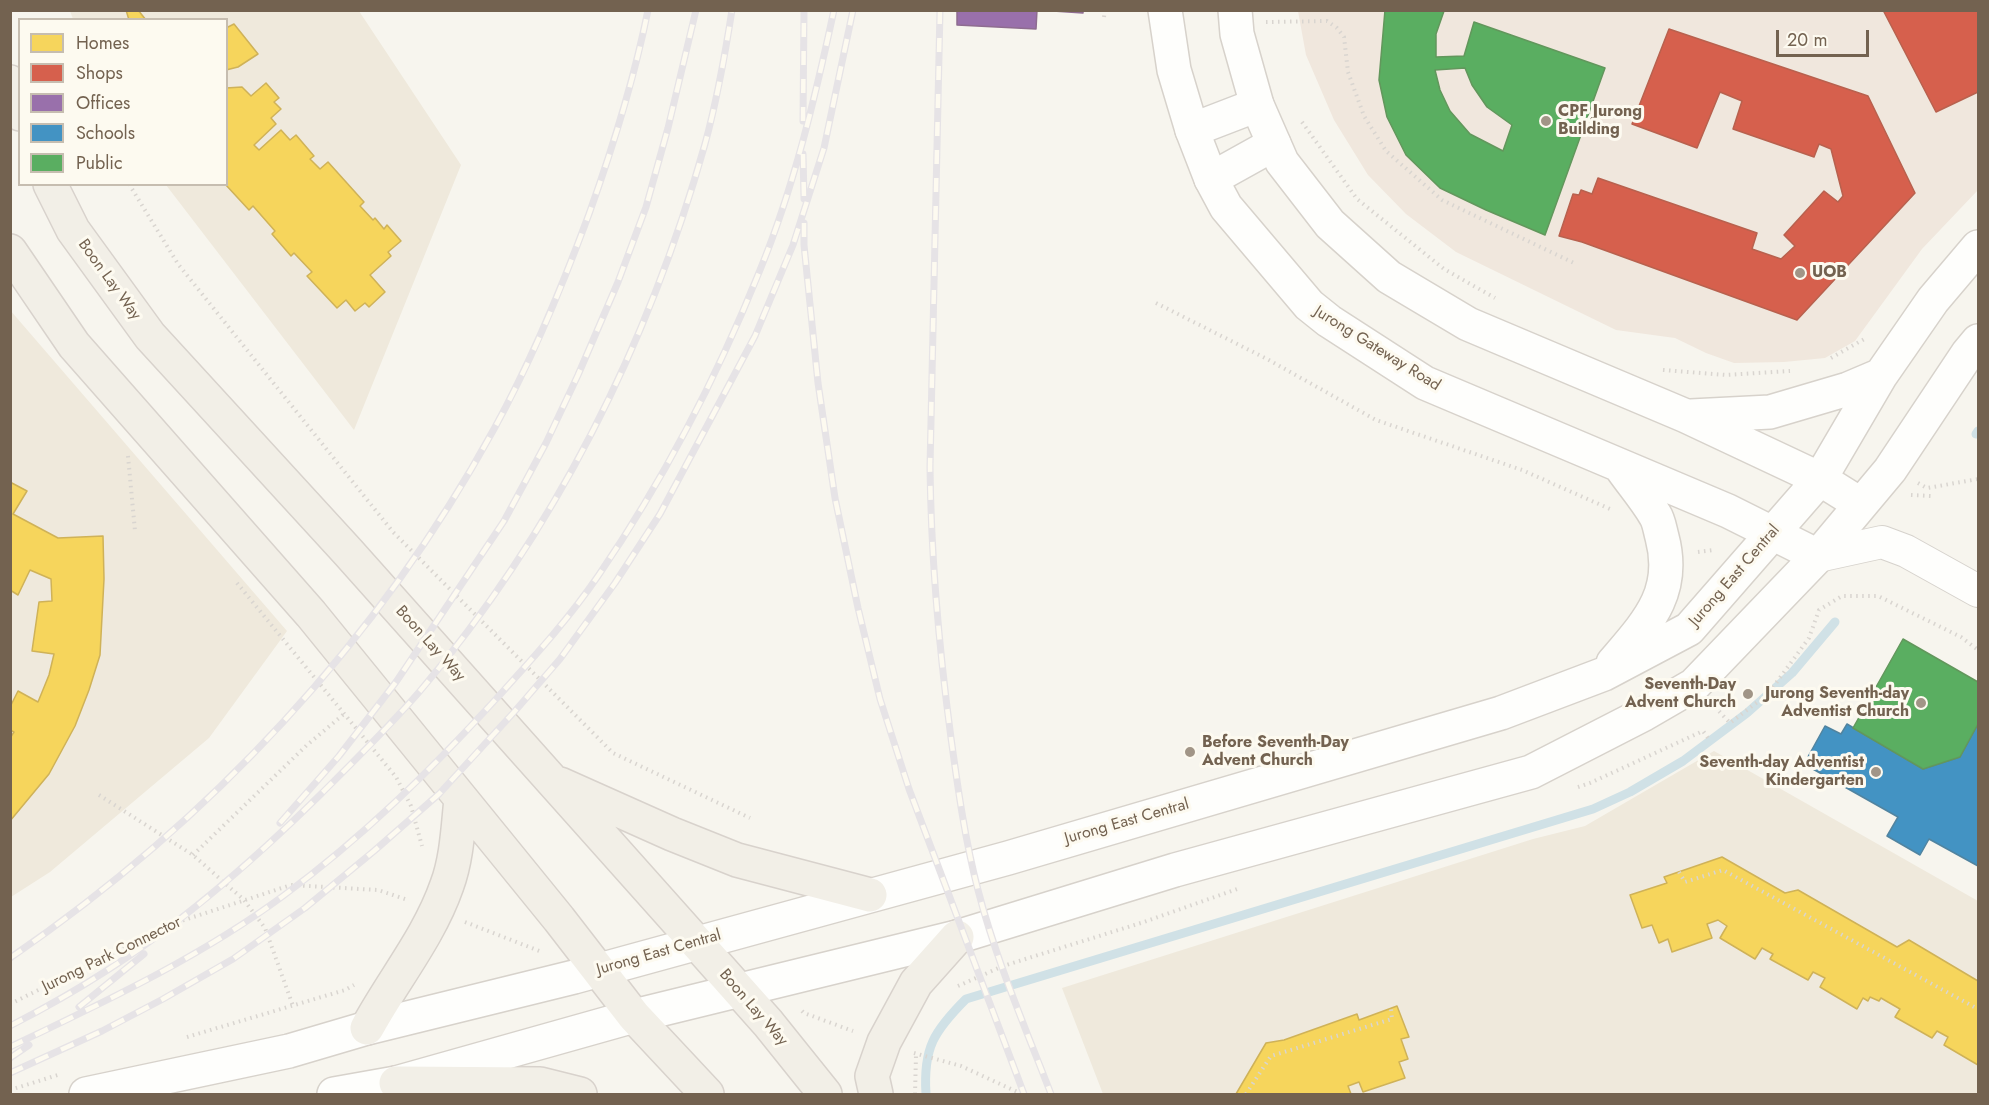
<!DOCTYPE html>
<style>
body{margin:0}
#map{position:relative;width:1989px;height:1105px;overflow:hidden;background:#f7f5ee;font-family:Jost,sans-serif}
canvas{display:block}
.frame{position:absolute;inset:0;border:12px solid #736250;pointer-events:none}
.legend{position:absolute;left:18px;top:18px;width:210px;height:168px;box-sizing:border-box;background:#fdfaf0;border:2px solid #c6bdb0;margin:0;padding:8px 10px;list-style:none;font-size:18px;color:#736250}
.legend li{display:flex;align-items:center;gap:12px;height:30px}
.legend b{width:30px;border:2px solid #c6bdb0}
.scale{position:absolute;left:1776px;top:30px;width:93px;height:27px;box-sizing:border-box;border:3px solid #736250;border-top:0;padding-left:8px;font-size:18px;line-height:21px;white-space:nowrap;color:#736250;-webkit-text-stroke:4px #fdfaf0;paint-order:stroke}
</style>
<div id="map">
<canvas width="1989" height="1105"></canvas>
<div class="frame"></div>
<ul class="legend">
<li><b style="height:16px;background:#f6d55c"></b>Homes</li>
<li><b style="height:16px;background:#d6604d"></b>Shops</li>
<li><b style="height:16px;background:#9970ab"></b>Offices</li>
<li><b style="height:16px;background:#4393c3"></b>Schools</li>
<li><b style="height:16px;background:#5aae61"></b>Public</li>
</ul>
<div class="scale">20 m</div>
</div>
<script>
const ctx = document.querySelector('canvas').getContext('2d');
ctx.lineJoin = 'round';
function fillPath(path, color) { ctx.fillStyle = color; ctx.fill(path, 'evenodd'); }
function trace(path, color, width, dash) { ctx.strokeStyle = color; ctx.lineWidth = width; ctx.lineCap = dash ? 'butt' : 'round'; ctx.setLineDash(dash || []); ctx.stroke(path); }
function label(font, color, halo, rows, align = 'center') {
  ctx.font = font + ' Jost,sans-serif'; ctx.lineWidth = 6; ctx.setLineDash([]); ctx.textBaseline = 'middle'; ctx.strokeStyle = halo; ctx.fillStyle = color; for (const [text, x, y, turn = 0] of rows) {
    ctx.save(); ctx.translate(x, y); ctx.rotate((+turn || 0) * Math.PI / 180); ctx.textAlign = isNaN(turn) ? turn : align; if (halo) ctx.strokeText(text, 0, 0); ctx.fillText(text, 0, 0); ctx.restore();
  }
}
const residential = new Path2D(`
 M70,11h289l102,154 -107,265 -188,-245 60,-1v-164l-153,-1z
 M10,310l277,321 -78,107 -159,134 -39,25z
 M1714,751l264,150v193h-875l-41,-106 471,-149 52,-13z`);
const commercial = new Path2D(`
 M1298,11h680v179l-56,59 -67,92 -30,17 -41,4 -50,1 -28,-10 -31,-15 -59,-8 -160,-78 -50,-38 -38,-39 -34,-55 -28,-65z`);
const homes = new Path2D(`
 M126,10h12l8,10h-17z
 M234,24l24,30 -20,13 -12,3v-42z
 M266,83l13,15 -5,4 7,7 -10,9 5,6 -22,21 5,5 22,-20 9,10 6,-5 18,21 -4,3 10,10 8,-7 36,40 -4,4 13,14 2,-2 9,11 3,-4 14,16 -13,11 3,4 -21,19 15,17 -16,15 -4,-4 -10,8 -9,-11 -9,8 -30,-32 5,-4 -18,-19 -3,3 -19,-22 3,-3 -22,-25 -4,4 -24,-26 1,-96 16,-1 9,9z
 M10,482l17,9 -14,23 45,24 45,-2 1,43 -4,76 -11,35 -14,36 -26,48 -39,47v-83l4,-6 -4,-2v-23l8,-16 20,11 11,-27 5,-21 -22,-3 7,-49 13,-1 -1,-22 -21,-9 -12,25 -8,-5z
 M1722,857l63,36 13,-3 99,57 12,-7 69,41v84l-34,-20 4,-8 -11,-6 -5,7 -37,-21 5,-8 -19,-11 -2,3 -9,-4 -2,4 -5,-3 -6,11 -37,-22 5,-9 -12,-6 -5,8 -38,-21 3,-5 -11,-6 -7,11 -35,-21 7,-12 -9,-6 -11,4 5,14 -40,14 -4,-13 -9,4 -7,-18 -10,3 -12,-33 37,-12 -3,-6z
 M1397,1006l12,31 -8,2 7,20 -9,3 6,16 -42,14 -4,-10 -11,4 3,8h-117h2l30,-51 18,-3 73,-26 2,6z`);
const shops = new Path2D(`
 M1883,10h95v82l-42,20z
 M1669,29l199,67 47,97 -118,127 -215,-78 -23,-6 14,-42 6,1 2,-5 11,4 6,-16 159,55 -5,16 29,10 14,-13 -11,-11 40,-44 14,11 5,-6 -12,-47 -12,-5 -5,13 -81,-28 9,-28 -22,-9 -23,56 -65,-24z`);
const offices = new Path2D(`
 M957,10h80l-1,19 -79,-4z
 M1038,10h45v3z`);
const schools = new Path2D(`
 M1847,724l76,45 37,-12 18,-33v142l-49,-27 -9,16 -33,-19 11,-19 -94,-53 21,-38 16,8z`);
const public = new Path2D(`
 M1385,10l59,1 -8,23v23l28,-1 10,-34 131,46 -60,167 -59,-25 -46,-22 -34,-33 -19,-38 -8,-37zM1465,68l7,17 15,22 25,18 -9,26 -33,-17 -20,-23 -10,-21 -5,-20z
 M1903,639l75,43v42l-18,33 -37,12 -70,-41z`);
const stream = new Path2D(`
 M1976,434l2,-3
 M926,1094c-3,-46 8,-63 40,-95l627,-190 37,-17 53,-31 64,-48 45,-40 43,-51`);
const path = new Path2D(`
 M1104,17l1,-7
 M1266,22l61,-1 10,7 7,9 4,35 16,44 22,35 56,49 132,63
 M1302,122l55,77 87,70 51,29
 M129,184l49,80 215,268 220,221 137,65
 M1156,303l111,56 109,61 146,50 88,39
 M1831,358l35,-20
 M1663,370l63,5 64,-4
 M128,456l7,75
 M1918,483l9,5 6,-1 45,-8
 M1911,495l20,1
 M1698,552l16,-2
 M237,583l159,194 15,29 11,40
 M1715,707l15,16 38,-29 41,-56 10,-28 23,-14h36l83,41 17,13
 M1578,787l12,-4 113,-52 5,7
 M99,795l94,60 51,45 21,28 28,78
 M193,855l114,-110 37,-31
 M1679,872l6,10 38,-12 255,139
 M465,922l77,30
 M958,986l45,-20 141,-44 93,-33
 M10,1004l162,-80 119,-39 87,5 30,10
 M802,1011l2,2 49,18
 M187,1037l158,-47 9,-5
 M914,1053l47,13 61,28
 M10,1090l51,-16
 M915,1094l1,-39
 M1246,1094l25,-38 121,-37 -1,-10`);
const minor = new Path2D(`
 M1818,556l64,-14 24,9 72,40`);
const tertiary = new Path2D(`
 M1192,130l65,-25
 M1211,179l63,-35`);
const secondary = new Path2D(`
 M1165,10l9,60 18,60 19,49 15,28 83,98 20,16 96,62 303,128 90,45
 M1235,10l2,24 20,71 25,57 48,62 59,53 79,47 218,92 134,63 40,25
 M1691,416l79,-4 78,-23 33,-14
 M1613,663c34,-40 64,-70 49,-126 -2,-7 -3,-16 -7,-22 -10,-17 -24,-33 -35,-49
 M86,1094l203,-43 78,-23 207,-51 434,-119 493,-145 103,-39 85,-45 131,-150 61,-104 52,-75 45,-53
 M334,1094l62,-11 238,-67 323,-79 218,-67 356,-98 113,-58 50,-29 124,-129 72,-86 78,-117 10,-12`);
const primary = new Path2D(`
 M10,82l10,32
 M50,184l23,46 77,106 198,216 348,390 72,81 57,71
 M10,251l64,94 237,269 248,305 75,97 73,78
 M560,784l112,50 65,26 133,35
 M367,1028c26,-48 62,-91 80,-143 10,-27 11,-58 14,-86
 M396,1083l144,1 40,10
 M876,1094l-4,-18 12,-34 32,-59 41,-46`);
const rail = new Path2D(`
 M940,10l-10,457c1,91 9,181 21,271 7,51 14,102 27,152 18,70 47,137 73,204
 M803,121l1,-111
 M803,154l1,45
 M804,223v22l14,138 17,115 23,110 22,91 29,90 115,305
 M280,823l59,-67 57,-74 108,-161 42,-78 32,-68 40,-93 28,-75 22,-79 28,-118
 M10,958c200,-137 368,-317 484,-529 38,-69 68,-142 95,-215 24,-67 45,-134 59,-204
 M79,1007l65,-53
 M10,1026c33,-17 65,-35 96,-55 78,-49 149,-112 215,-177 33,-33 68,-67 99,-103 134,-158 229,-348 285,-547 12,-44 20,-89 27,-134
 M10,1047c94,-45 189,-89 273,-151 80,-59 146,-124 213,-197 36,-40 72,-79 102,-123 65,-95 119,-199 162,-306 34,-83 55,-172 74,-260
 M10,1058l19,-13
 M10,1073l92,-42 61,-32 70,-40 72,-51 69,-57 65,-57 76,-83 45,-52 55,-76 45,-69 95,-178 38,-91 31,-97 29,-138`);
const markers = [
 [1546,121,6,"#a19587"],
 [1800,273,6,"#a19587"],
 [1748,694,6,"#a19587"],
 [1921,703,6,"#a19587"],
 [1190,752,6,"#a19587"],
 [1876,772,6,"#a19587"]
];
const poiNames = [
 ["CPF Jurong",1558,112],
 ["Building",1558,130],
 ["UOB",1812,273],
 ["Seventh-Day",1736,685,"right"],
 ["Advent Church",1736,703,"right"],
 ["Jurong Seventh-day",1909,694,"right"],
 ["Adventist Church",1909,712,"right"],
 ["Before Seventh-Day",1202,743],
 ["Advent Church",1202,761],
 ["Seventh-day Adventist",1864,763,"right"],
 ["Kindergarten",1864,781,"right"]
];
const streetNames = [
 ["Boon Lay Way",109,280,54],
 ["Jurong Gateway Road",1377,349,32],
 ["Jurong East Central",1735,576,-49],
 ["Boon Lay Way",430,644,48],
 ["Jurong East Central",1127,822,-16],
 ["Jurong East Central",659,953,-16],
 ["Jurong Park Connector",112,955,-26],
 ["Boon Lay Way",753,1008,49]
];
fillPath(residential, '#efe9dc');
fillPath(commercial, '#f0e7dd');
fillPath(homes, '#f6d55c');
trace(homes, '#cfb258', 1.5);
fillPath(shops, '#d6604d');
trace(shops, '#b8614e', 1.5);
fillPath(offices, '#9970ab');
trace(offices, '#8e6c90', 1.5);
fillPath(schools, '#4393c3');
trace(schools, '#5184a0', 1.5);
fillPath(public, '#5aae61');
trace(public, '#62975c', 1.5);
trace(stream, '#d0e1e6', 9);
trace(minor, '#d6d2cc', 34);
trace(tertiary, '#d6d2cc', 36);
trace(secondary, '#d7d2cb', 36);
trace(primary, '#d8d2cc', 36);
trace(path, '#d9d5d0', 4, [1.5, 4.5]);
trace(minor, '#fefefc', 32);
trace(tertiary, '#fefefc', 33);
trace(secondary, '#fefefc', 33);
trace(primary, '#f2efe7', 33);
trace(rail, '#e6e3e6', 7);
trace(rail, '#fdfaf0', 4.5, [14]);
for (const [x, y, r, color] of markers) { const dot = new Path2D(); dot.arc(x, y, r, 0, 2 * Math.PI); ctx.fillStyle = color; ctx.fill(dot); trace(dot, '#fdfaf0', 2); }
label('bold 16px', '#736250', '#fdfaf0', poiNames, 'left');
label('16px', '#736250', '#fdfaf0', streetNames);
</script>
